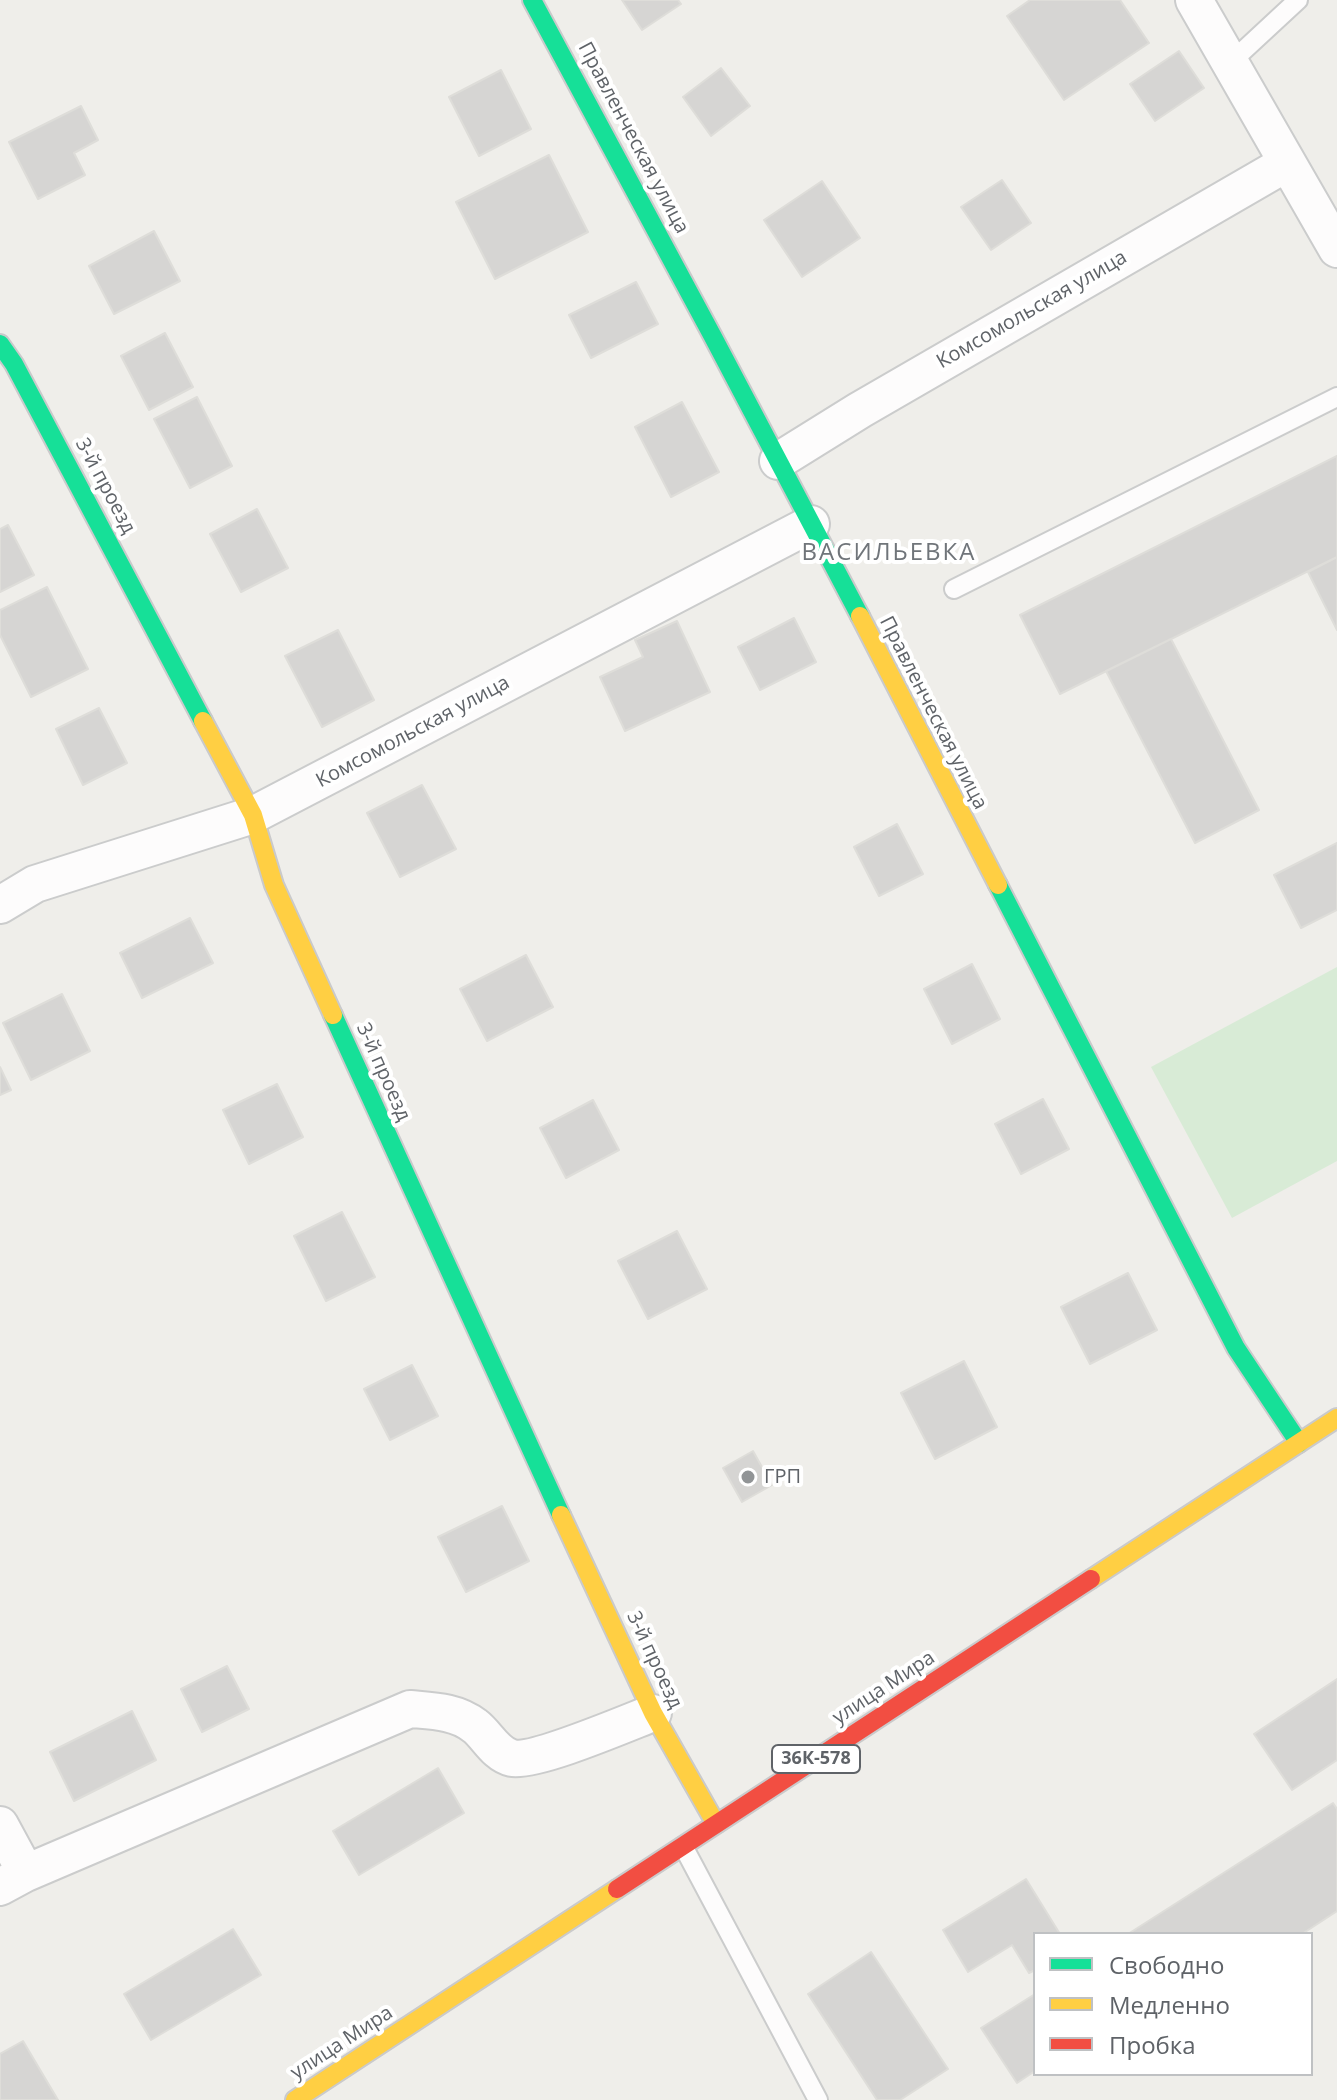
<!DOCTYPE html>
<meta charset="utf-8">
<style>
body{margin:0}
#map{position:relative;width:1337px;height:2100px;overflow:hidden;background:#efeeea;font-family:"Open Sans",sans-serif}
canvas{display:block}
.legend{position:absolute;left:1033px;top:1932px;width:280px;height:144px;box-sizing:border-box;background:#fff;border:2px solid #bfc1c3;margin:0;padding:10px 14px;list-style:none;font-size:24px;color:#5f6368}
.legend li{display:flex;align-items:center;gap:16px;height:40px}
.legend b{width:40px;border:2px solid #bfc1c3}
</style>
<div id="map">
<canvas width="1337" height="2100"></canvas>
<ul class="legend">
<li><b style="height:10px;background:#16e098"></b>Свободно</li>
<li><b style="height:10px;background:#ffcf43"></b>Медленно</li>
<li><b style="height:10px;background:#f24e42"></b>Пробка</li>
</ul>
</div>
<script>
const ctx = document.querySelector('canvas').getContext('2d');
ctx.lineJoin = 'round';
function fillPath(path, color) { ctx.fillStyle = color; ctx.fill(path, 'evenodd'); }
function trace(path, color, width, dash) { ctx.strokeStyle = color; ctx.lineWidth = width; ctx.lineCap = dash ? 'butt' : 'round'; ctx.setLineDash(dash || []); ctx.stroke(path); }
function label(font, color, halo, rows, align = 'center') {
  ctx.font = font + ' "Open Sans",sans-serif'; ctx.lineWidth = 8; ctx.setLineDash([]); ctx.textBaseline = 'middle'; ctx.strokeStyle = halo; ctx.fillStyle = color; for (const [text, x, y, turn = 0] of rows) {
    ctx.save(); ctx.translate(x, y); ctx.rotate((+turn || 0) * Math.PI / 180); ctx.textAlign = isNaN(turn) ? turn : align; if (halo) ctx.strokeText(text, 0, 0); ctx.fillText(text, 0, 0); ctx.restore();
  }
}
const green = new Path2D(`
 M1337,967v194l-105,57 -81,-151z`);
const building = new Path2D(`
 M622,0h56l3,4 -39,26z
 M1030,0h90l29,43 -85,57 -57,-84z
 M1179,51l25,37 -49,33 -25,-37z
 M721,68l29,38 -39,30 -28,-39z
 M501,70l30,59 -52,27 -30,-59z
 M81,106l17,34 -24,13 11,22 -47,24 -29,-57z
 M549,155l39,77 -93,47 -39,-77z
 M1002,180l29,43 -40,27 -30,-43z
 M822,181l38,57 -58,39 -38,-57z
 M154,231l26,50 -66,33 -25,-48z
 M636,282l22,42 -67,34 -22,-43z
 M165,333l28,54 -44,23 -28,-54z
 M197,397l35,69 -42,22 -36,-69z
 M682,402l37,70 -48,25 -36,-70z
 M1337,456v101l-277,137 -40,-79z
 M257,509l31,59 -47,24 -31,-58z
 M8,525l26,50 -34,17v-63z
 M1337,557v73l-29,-58z
 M47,587l41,82 -57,28 -31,-62v-25z
 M794,618l22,44 -56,28 -22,-43z
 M677,621l33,71 -85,39 -25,-54 43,-20 -8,-17z
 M338,630l36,70 -52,27 -37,-71z
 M1171,639l88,171 -64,33 -89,-172z
 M99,708l28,55 -44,22 -27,-56z
 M422,785l34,64 -56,28 -33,-64z
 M897,824l26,50 -44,22 -25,-49z
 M1337,843v67l-36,18 -27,-53z
 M190,918l23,45 -71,35 -22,-45z
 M526,955l27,52 -66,34 -27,-52z
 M972,964l28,55 -48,25 -28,-55z
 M62,994l28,57 -59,29 -28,-57z
 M0,1067l11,23 -11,5z
 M277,1084l26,53 -54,27 -26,-54z
 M1043,1099l26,50 -48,25 -26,-50z
 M593,1100l26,50 -53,28 -26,-50z
 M342,1212l33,65 -49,24 -32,-65z
 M677,1231l30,58 -59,30 -30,-58z
 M1128,1273l29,57 -67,34 -29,-57z
 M964,1361l33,66 -62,32 -34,-66z
 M412,1365l26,51 -48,24 -26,-51z
 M753,1451l19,34 -30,17 -19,-34z
 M502,1506l27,55 -63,31 -28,-55z
 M227,1666l22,43 -47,23 -21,-43z
 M1337,1679v81l-45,30 -38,-56z
 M132,1711l24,49 -82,41 -24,-49z
 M438,1768l26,45 -105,62 -26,-44z
 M1333,1803l4,6v102l-35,23h-174z
 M1026,1879l34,55h-25v36l-6,3 -17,-28 -44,27 -25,-42z
 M233,1929l28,46 -110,65 -27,-46z
 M871,1952l77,117 -48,31h-23l-69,-106z
 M1035,1994v77l-18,12 -36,-55z
 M23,2041l35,59h-58v-46z`);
const lane = new Path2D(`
 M1230,63l68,-63
 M954,589l383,-192
 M683,1846l135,254`);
const street = new Path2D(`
 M1194,0l143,249
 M778,461l82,-51 427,-247
 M0,905l35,-21 218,-69 558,-291
 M0,1825l26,48
 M0,1887l26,-14 384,-164c22,2 46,2 65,17 12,9 20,28 37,32 22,5 115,-35 141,-45`);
const fast = new Path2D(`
 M532,0l180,335 148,281
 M0,344l14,20 189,357
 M998,885l238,463 63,95
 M333,1015l228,500`);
const slow = new Path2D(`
 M860,616l138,269
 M203,721l50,94 21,70 59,130
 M561,1515l92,198 63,111
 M1091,1579l246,-161
 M295,2100l322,-211`);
const jam = new Path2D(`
 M617,1889l474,-310`);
const markers = [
 [748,1477,8,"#919496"]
];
const shields = [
 [816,1759,88]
];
const shieldNames = [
 ["36К-578",816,1759]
];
const streetNames = [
 ["Правленческая улица",633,138,62],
 ["Комсомольская улица",1032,310,-30],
 ["3-й проезд",105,486,62],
 ["Правленческая улица",933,713,63],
 ["Комсомольская улица",413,732,-28],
 ["3-й проезд",383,1072,66],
 ["3-й проезд",654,1660,65],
 ["улица Мира",884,1688,-33],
 ["улица Мира",342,2043,-33]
];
const poiNames = [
 ["ГРП",764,1477]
];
const quarterNames = [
 ["ВАСИЛЬЕВКА",889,553]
];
fillPath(green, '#d8ebd6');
fillPath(building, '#d6d5d3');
trace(building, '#deddd9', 2);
trace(lane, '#cbcccc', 22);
trace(street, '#cbcccc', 40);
trace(fast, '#cacacb', 22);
trace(slow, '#cacacb', 22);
trace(jam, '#cacacb', 22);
trace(lane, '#fdfcfc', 18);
trace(street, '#fdfcfc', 36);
trace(fast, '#16e098', 18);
trace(slow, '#ffcf43', 18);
trace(jam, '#f24e42', 18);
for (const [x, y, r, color] of markers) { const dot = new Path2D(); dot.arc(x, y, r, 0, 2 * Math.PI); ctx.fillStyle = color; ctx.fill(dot); trace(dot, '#fff', 3); }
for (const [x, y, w] of shields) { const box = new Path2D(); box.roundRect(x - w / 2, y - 14, w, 28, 6); ctx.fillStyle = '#fff'; ctx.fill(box); trace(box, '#5f6368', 2); }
label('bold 18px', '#5f6368', null, shieldNames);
label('20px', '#5f6368', '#fff', streetNames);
label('20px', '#5f6368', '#fff', poiNames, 'left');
ctx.letterSpacing = '2px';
label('24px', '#70757a', '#fff', quarterNames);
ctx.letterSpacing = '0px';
</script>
